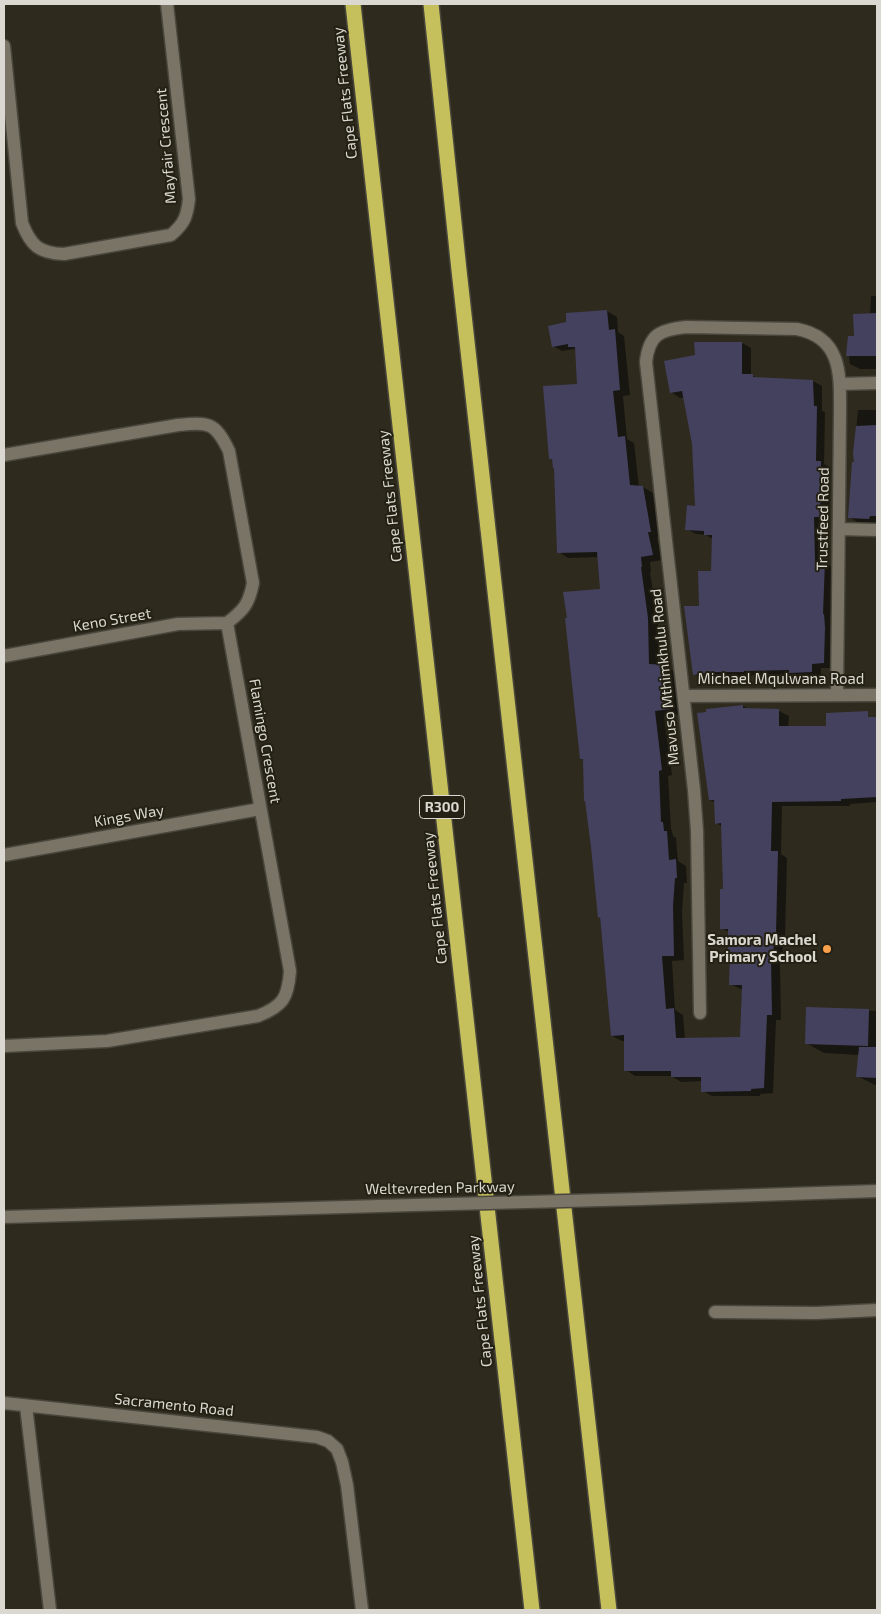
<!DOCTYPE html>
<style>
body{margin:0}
#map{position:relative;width:881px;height:1614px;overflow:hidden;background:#2e2a1e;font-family:"Exo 2",sans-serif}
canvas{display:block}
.frame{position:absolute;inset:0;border:5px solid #dad8d0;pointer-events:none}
</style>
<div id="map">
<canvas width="881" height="1614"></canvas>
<div class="frame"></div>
</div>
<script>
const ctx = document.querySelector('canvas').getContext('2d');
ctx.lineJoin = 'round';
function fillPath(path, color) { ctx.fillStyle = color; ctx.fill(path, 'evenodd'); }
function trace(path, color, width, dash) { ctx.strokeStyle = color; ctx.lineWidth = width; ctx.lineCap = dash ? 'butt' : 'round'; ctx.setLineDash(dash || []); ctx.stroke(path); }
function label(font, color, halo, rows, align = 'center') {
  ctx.font = font + ' "Exo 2",sans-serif'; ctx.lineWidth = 4; ctx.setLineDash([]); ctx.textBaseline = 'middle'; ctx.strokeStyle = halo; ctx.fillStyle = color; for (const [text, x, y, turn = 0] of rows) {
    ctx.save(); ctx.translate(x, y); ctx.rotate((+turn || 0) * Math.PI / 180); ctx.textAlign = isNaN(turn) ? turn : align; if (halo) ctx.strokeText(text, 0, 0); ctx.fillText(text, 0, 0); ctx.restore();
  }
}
const shadow = new Path2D(`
 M871,296h6v73h-17l-10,-5 -2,-14 22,-35z
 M607,311l10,6 1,15 6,4 6,59 -7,1 4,43 7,4 5,44h4l10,6 7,44h-3l5,23 -12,2 1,10h-1l8,52v42h7l10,6 5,42 -16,2 8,59 -4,1 3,52 2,8 3,2 2,23 8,5 1,17h-3l-2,29 2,48 -12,1 3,49 8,5 2,24 56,-1 2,-48 -13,-6 1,-33 -2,-1v-18l-8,-4 3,-38 -1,-63 -7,-4v-20l-6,-3 33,-94 6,3 30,2 10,5 -1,11h39v-9l50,1v83l-27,2v2h-68l-1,48 6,4 -2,80h-2v26h-3l1,56h-5l-3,73 -13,1v2h-48l-9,-5v-10l-22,1 -10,-6h-36l-9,-6 -1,-29h-3l-10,-5 -28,-275 -3,-3 21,-168 -3,-33 -31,1 -9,-6 -4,-84 -2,-8 -3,-2 28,-73 -2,-35 -2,-1 -12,2 -9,-5 15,-23z
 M742,343l9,5v27l9,4 53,2 9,5v25l3,1 -1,52 6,3 -1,54h-7l1,41 10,5 -2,52 2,1v48h-12v9l-21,1 -6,-4 -42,1v1h-29l-20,3 -9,-5 6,-67 12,-34 1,-34 -7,-4 -10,-1 -9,-5 10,-22 -4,-63 -8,-47 -5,1 -9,-6 25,-36z
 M858,410h19v114l-18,-1 -10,-6 7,-53 -2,-11z
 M807,1008l70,3v75l-20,-10 2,-21 -35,-2 -18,-10z`);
const building = new Path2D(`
 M607,310l2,20 6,-1 5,61 -7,1 5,46 7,-1 5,49 13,1 8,46h-3l5,23 -12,2 1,10h-1l7,51 1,46 16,1 6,44 -16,2 7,59 -3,1 2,51h2l1,9h3l2,29 7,-1 1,19h-2l-2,28 1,50h-12l4,53 8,-1 2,30 64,-1 2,-52h-13l1,-35h-2v-21h-8v-40h3l-2,-66 -6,1 -1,-24h-5l-12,-87 9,-1v-3l37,-4v3l36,1v17h47v-13l42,-2v6h9v80l-36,2v2l-69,1 -1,49h7l-2,82h-3l1,26h-3l1,56h-5l-3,73 -13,1v2l-50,1v-15h-30v-6h-47v-36l-13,1 -11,-119 -2,1 -7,-71 -6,-46h-1l-1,-42h-3l-15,-141h2l-4,-26 37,-3 -3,-37 -40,1 -3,-85h-1l-1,-9h-3l-6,-73 34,-2 -2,-37h-7v-3l-16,3 -4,-21 18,-4v-9z
 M877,313v43h-31l2,-20h6l-1,-22z
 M694,342h48v32h11v3l60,3 1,26h3l-1,55h5l-1,56h-6l1,44h10l-2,53h1l1,13 -1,36 -12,1v8l-23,1v-3l-45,1v1h-31l-20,3 -9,-69h15l-1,-35h13l1,-36h-8v-4l-19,-1 2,-25 8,1 -3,-62 -10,-53 -12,2 -6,-32 31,-6z
 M877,425v91h-7l-1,3 -21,-1 4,-56h2l-1,-9 3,-27z
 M806,1007l63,2 -1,37 -63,-2z
 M859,1047h18v31l-21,-1z`);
const minor = new Path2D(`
 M4,46l18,177c9,23 17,30 42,31l107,-19c14,-12 16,-19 18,-36l-22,-195
 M840,384l37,-1
 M4,455l174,-30c31,-3 37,-3 51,26l24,132c-4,21 -9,27 -26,40l63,348c-2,27 -7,35 -32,45l-151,25 -103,5
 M839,529l38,1
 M4,656l174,-32 49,-1
 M684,696l193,-1
 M4,855l256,-46
 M700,1013l-3,-182 -3,-41 -48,-428c3,-28 14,-32 40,-35l111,2c46,9 43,47 43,85l-3,281
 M640,1199l237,-8
 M4,1217l410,-12
 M715,1312l101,1 61,-3
 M4,1403l313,34 11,4 9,8 5,13 5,23 15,125
 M26,1406l24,204`);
const highway = new Path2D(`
 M353,4l179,1606
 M431,4l28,266 150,1340`);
const minorBridge = new Path2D(`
 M414,1205l226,-6`);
const markers = [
 [827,949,5,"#f9a04c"]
];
const shields = [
 [442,807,45]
];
const shieldNames = [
 ["R300",442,807]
];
const streetNames = [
 ["Cape Flats Freeway",345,93,-96],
 ["Mayfair Crescent",166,146,-95],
 ["Cape Flats Freeway",390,496,-96],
 ["Trustfeed Road",823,519,-89],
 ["Keno Street",112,620,-10],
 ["Mavuso Mthimkhulu Road",665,677,-96],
 ["Michael Mqulwana Road",781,679],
 ["Flamingo Crescent",265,741,80],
 ["Kings Way",129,816,-10],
 ["Cape Flats Freeway",435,898,-96],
 ["Weltevreden Parkway",440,1188,-1],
 ["Cape Flats Freeway",480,1301,-96],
 ["Sacramento Road",174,1405,6]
];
const poiNames = [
 ["Samora Machel",817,940],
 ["Primary School",817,957]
];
fillPath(shadow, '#0007');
fillPath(building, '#44415f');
trace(minor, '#49463b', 15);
trace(highway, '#49463b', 18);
trace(minor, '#797466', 12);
trace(highway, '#c6c05c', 15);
trace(minorBridge, '#49463b', 15, []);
trace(minorBridge, '#797466', 12);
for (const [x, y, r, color] of markers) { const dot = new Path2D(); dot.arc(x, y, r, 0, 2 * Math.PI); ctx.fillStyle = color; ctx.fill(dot); trace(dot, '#242114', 2); }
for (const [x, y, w] of shields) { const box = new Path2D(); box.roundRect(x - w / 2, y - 11.5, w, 23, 4); ctx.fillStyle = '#242114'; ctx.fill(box); trace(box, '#dad8d0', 1); }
label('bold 14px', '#dad8d0', null, shieldNames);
label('15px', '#dad8d0', '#242114', streetNames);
label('bold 15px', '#dad8d0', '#242114', poiNames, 'right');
</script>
